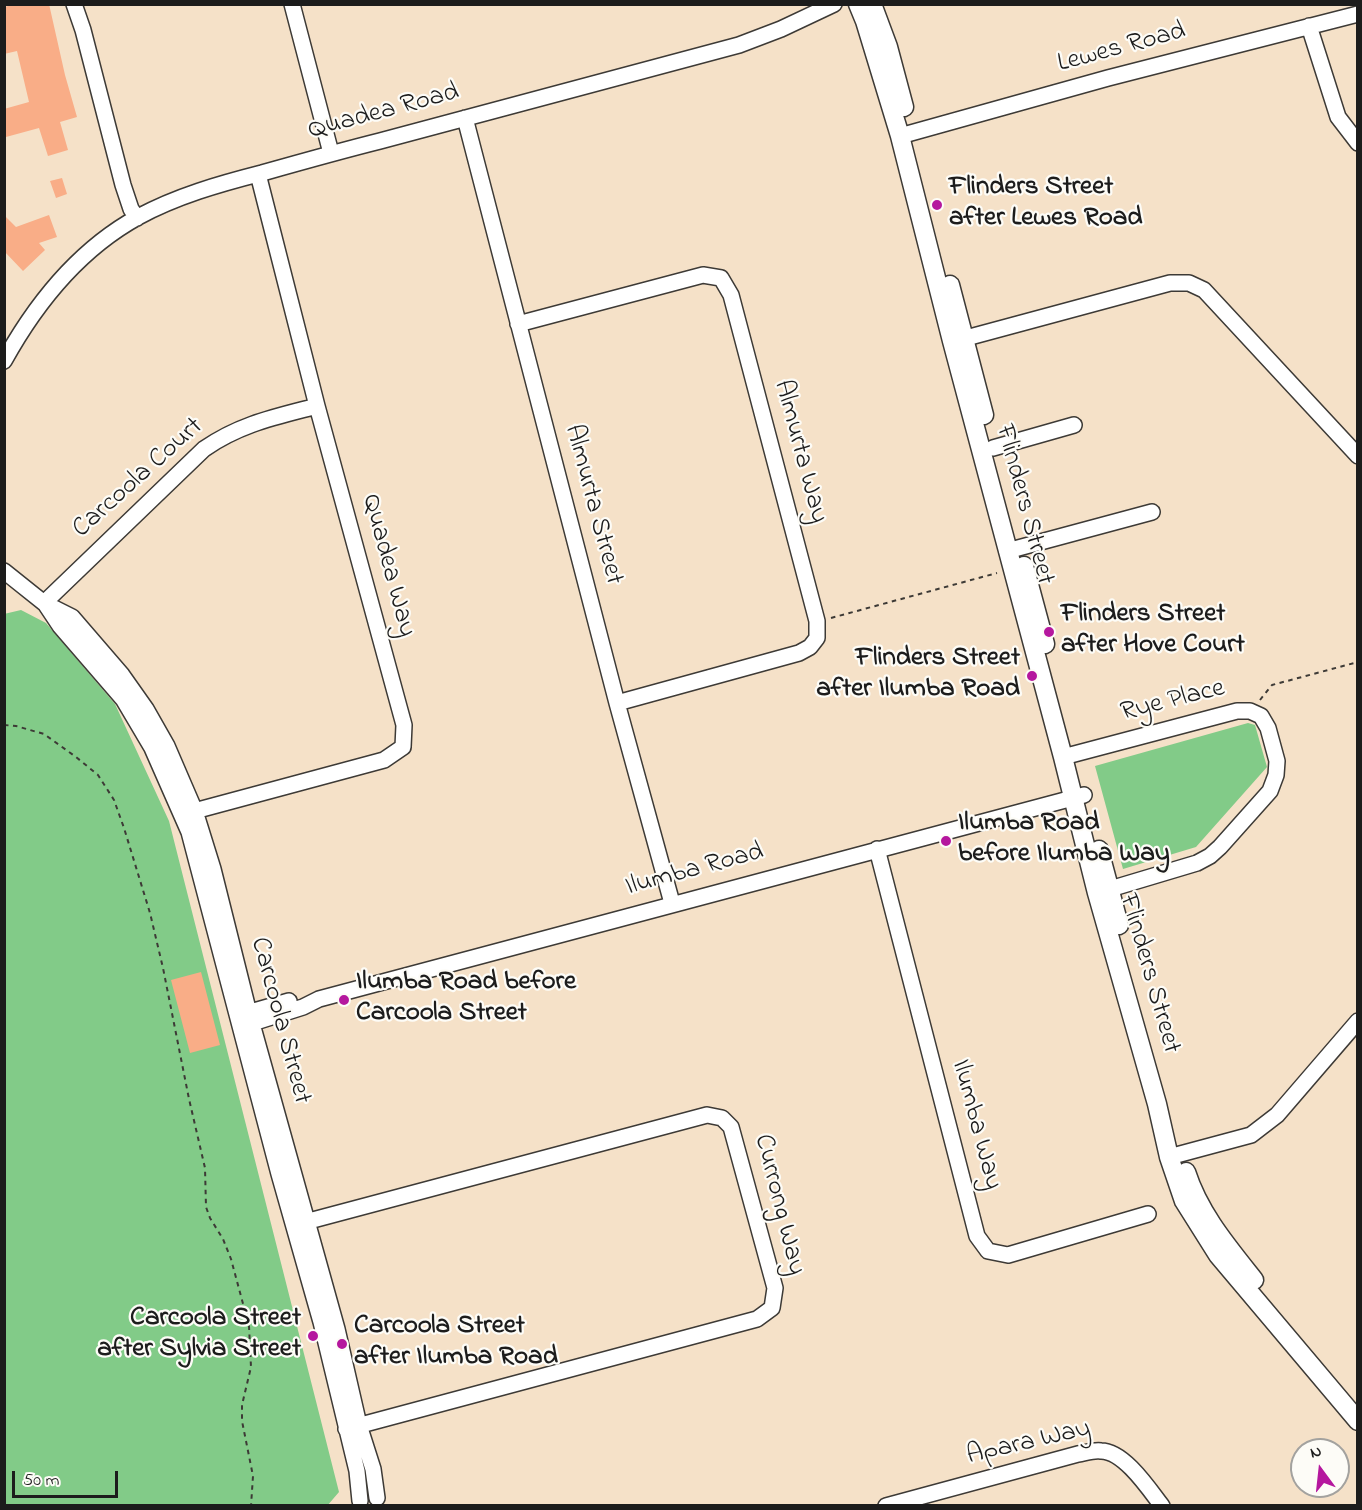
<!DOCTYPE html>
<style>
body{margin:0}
#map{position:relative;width:1362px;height:1510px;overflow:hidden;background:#f5e1c8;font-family:"Indie Flower",sans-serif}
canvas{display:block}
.frame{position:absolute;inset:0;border:6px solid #1c1c1c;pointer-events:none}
.north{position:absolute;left:1290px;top:1438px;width:60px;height:60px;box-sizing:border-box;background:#fdfcf7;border:2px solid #a3a29f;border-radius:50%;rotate:345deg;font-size:16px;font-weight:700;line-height:24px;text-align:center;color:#1c1c1c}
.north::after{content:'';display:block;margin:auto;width:21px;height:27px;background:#b5179e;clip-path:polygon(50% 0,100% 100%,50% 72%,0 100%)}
.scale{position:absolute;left:12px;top:1471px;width:106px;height:27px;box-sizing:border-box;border:3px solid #1c1c1c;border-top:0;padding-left:8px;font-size:18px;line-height:21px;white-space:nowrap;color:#1c1c1c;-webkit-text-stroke:4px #fdfcf7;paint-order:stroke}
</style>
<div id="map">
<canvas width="1362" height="1510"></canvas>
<div class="frame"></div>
<div class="north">N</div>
<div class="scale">50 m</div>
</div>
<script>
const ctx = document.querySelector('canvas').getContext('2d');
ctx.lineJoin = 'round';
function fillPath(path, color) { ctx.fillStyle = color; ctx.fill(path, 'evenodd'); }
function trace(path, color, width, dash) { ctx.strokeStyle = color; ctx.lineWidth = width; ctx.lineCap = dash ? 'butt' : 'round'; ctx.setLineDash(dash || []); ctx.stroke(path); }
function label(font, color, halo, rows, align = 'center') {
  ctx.font = font + ' "Indie Flower",sans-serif'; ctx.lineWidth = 4.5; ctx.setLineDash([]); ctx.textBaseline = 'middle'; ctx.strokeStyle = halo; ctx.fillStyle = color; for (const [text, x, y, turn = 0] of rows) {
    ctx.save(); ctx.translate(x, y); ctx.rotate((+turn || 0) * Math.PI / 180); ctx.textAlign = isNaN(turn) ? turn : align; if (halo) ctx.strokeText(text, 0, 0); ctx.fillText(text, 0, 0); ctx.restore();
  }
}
const green = new Path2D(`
 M21,610l25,13 69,81 54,117 170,671 -12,14 -322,-1 -1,-891z
 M1248,723l7,2 12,42 -71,80 -73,22 -28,-103z`);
const building = new Path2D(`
 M17,4h32l16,71 12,42 -17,5 8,28 -20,6 -9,-28 -33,9 -2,-6v-22l25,-7 -12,-51 -13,3v-47z
 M62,178l5,16 -11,4 -6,-17z
 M4,215l12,12 33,-12 8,22 -18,6 6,7 -22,21 -19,-20z
 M201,972l19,73 -30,8 -19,-73z`);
const path = new Path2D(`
 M831,618l166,-45
 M1260,700l12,-15 86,-23
 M4,725l12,1 28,8 32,23 22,18 16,25 10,28 26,85 13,55 26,131 16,69 1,39 4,11 13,21 8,20 18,67 2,41 -9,38v16l11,55 -2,30`);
const minor = new Path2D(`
 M74,4l9,26 40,155 8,24 6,9
 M292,4l39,149
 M1309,26l29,91 20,26
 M465,118l152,585 55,200
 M900,136l208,-58 250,-64
 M518,324l185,-49 18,3 10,17 86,326v17l-7,9 -11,6 -182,50
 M955,341l215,-58h19l15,7 154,166
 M4,361c32,-58 76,-112 134,-144 39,-21 81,-33 124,-44 39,-11 78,-22 118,-32 120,-32 239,-64 359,-96l42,-16 53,-25
 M993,448l81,-23
 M1007,551l145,-39
 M4,571l40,32 28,14 50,58 24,34 21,37 28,65 18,58 36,144 88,316 22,96 14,44 4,29
 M44,603l160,-154c36,-25 71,-32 113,-43
 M46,605l14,21 63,73 29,49 37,84 90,342 42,148 36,149 3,30
 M1063,757l174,-46h13l11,5 7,12 9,33 -1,14 -6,16 -50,56 -10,9 -13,7 -97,29
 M187,813l197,-53 19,-13 1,-22 -87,-319 -59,-232
 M877,849l100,387 11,15 20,4 140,-41
 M240,1015l49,-14
 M243,1026l60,-19 16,-8 765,-204
 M1169,1157l82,-22 26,-20 81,-94
 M294,1225l413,-110 15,3 9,9 44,161 -3,20 -15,11 -411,110
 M886,1506l192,-52c7,-1 15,-4 23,-3 23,0 48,38 61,55`);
const major = new Path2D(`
 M858,4l7,17 35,115 52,205 111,416 34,136 60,211 12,53 15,44 34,54 140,166
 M872,4l16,43 16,60
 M950,285l34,130
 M1024,566l21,78
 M1099,850l20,75
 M1186,1172c13,41 41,74 68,108`);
const markers = [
 [937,205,6,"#b5179e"],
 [1049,632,6,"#b5179e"],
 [1032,676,6,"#b5179e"],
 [946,841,6,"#b5179e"],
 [344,1000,6,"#b5179e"],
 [313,1336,6,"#b5179e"],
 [342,1344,6,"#b5179e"]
];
const streetNames = [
 ["Lewes Road",1122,49,-15],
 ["Quadea Road",384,113,-15],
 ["Almurta Way",799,452,75],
 ["Carcoola Court",139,479,-42],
 ["Almurta Street",592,505,75],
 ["Flinders Street",1023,505,75],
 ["Quadea Way",387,566,75],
 ["Rye Place",1173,702,-14],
 ["Ilumba Road",695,871,-15],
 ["Flinders Street",1148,974,74],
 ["Carcoola Street",279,1021,75],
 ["Ilumba Way",975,1125,75],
 ["Currong Way",778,1205,76],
 ["Apara Way",1029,1444,-13]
];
const poiNames = [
 ["Flinders Street",949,189],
 ["after Lewes Road",949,220],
 ["Flinders Street",1061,616],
 ["after Hove Court",1061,647],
 ["Flinders Street",1020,660,"right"],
 ["after Ilumba Road",1020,691,"right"],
 ["Ilumba Road",958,825],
 ["before Ilumba Way",958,856],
 ["Ilumba Road before",356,984],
 ["Carcoola Street",356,1015],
 ["Carcoola Street",301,1320,"right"],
 ["after Sylvia Street",301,1351,"right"],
 ["Carcoola Street",354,1328],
 ["after Ilumba Road",354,1359]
];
fillPath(green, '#82cb88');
fillPath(building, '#f9ad87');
trace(minor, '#3d3a36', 18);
trace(major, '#3d3a36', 21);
trace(path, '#3d3a36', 2, [4.5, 4.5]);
trace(minor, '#fff', 15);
trace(major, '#fff', 18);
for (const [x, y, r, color] of markers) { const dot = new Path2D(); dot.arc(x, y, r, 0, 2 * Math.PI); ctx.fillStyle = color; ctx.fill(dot); trace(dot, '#fdfcf7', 2); }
label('27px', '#1c1c1c', '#fdfcf7', streetNames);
label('bold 27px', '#1c1c1c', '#fdfcf7', poiNames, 'left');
</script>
